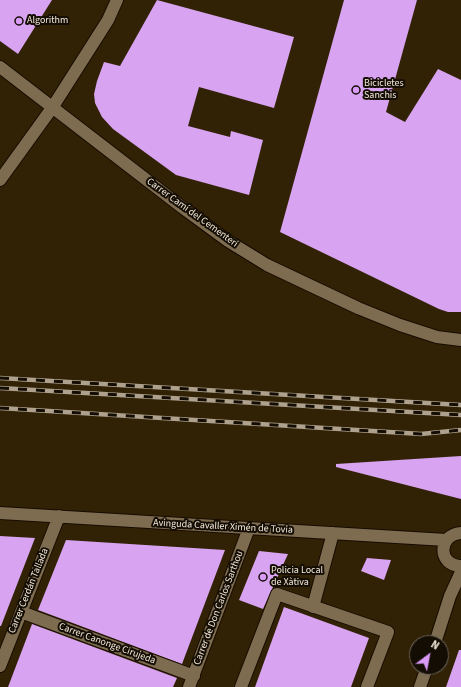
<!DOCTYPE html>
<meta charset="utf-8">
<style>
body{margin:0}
#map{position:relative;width:461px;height:687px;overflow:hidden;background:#312206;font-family:"Source Sans 3",sans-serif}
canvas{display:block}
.north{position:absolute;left:409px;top:635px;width:40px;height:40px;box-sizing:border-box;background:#140d04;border:1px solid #6e655a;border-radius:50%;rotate:32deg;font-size:11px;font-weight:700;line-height:16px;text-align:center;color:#f4e9da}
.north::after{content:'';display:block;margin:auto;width:14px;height:18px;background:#da9af7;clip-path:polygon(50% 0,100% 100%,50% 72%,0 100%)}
</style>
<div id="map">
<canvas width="461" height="687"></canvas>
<div class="north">N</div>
</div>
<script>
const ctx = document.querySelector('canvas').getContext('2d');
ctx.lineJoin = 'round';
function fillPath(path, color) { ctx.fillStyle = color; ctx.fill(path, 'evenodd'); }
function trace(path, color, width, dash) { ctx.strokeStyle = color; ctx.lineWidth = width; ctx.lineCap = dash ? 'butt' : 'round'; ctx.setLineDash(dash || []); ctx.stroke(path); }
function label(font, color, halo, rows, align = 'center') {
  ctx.font = font + ' "Source Sans 3",sans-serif'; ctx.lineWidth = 4; ctx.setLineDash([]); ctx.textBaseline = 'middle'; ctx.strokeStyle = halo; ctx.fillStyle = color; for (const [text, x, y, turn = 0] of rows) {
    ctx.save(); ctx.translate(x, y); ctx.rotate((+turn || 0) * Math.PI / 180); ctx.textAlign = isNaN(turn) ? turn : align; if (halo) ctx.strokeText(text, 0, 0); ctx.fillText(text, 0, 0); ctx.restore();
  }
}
const building = new Path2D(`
 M0,0h52l-34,54 -18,-13z
 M157,0l137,37 -20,71 -75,-21 -11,39 42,11 1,-6 32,9 -14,55 -73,-20 -63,-46 -11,-12 -7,-14 -1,-9 3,-13 7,-19 16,4z
 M344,0h73l-31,112 19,10 33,-53 23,11v232h-13l-9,-3 -159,-77z
 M461,456v43l-125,-32v-3z
 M0,536l35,2 -34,88h-1z
 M66,540l159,10 -43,114 -144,-54z
 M259,551l29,3 -25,55 -24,-9z
 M367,558l24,2 -7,20 -23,-9z
 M284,607l85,31 -18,49h-96z
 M32,624l145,54 -4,9h-165z
 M459,650h2v37h-15z`);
const minor = new Path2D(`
 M0,67l183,141 45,33 39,24 91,43 42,17 37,12 24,3
 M0,180l52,-72 56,-88 9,-20
 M0,513l446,27
 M461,533c-24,2 -23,33 0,33
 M313,607l20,-74
 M21,612l173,64
 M435,643l15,-47 11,-24
 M0,666l59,-150
 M189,687l60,-159
 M241,687l36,-93 111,38 -21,55
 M420,687l7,-20`);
const rail = new Path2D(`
 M0,378l461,27
 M0,388l461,27
 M0,408l421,26 40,-4`);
const markers = [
 [19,21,4,"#da9af7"],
 [356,90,4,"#da9af7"],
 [263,577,4,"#da9af7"]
];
const poiNames = [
 ["Algorithm",27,21],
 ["Bicicletes",364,84],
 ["Sanchis",364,96],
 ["Policia Local",271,571],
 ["de Xàtiva",271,583]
];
const streetNames = [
 ["Carrer Camí del Cementeri",192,213,36],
 ["Avinguda Cavaller Ximén de Tovia",223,527,3],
 ["Carrer Cerdán Tallada",29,591,-68],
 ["Carrer de Don Carlos Sarthou",219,608,-69],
 ["Carrer Canonge Cirujeda",107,644,20]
];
fillPath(building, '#d8a3f0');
trace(minor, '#170c00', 14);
trace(minor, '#7e6c50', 12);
trace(rail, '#aea18e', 4.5);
trace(rail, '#140d04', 3, [9]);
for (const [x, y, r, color] of markers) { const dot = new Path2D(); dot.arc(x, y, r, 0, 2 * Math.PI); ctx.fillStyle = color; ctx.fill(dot); trace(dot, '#140d04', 1.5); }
label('10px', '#f4e9da', '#140d04', poiNames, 'left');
label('10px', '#f4e9da', '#140d04', streetNames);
</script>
